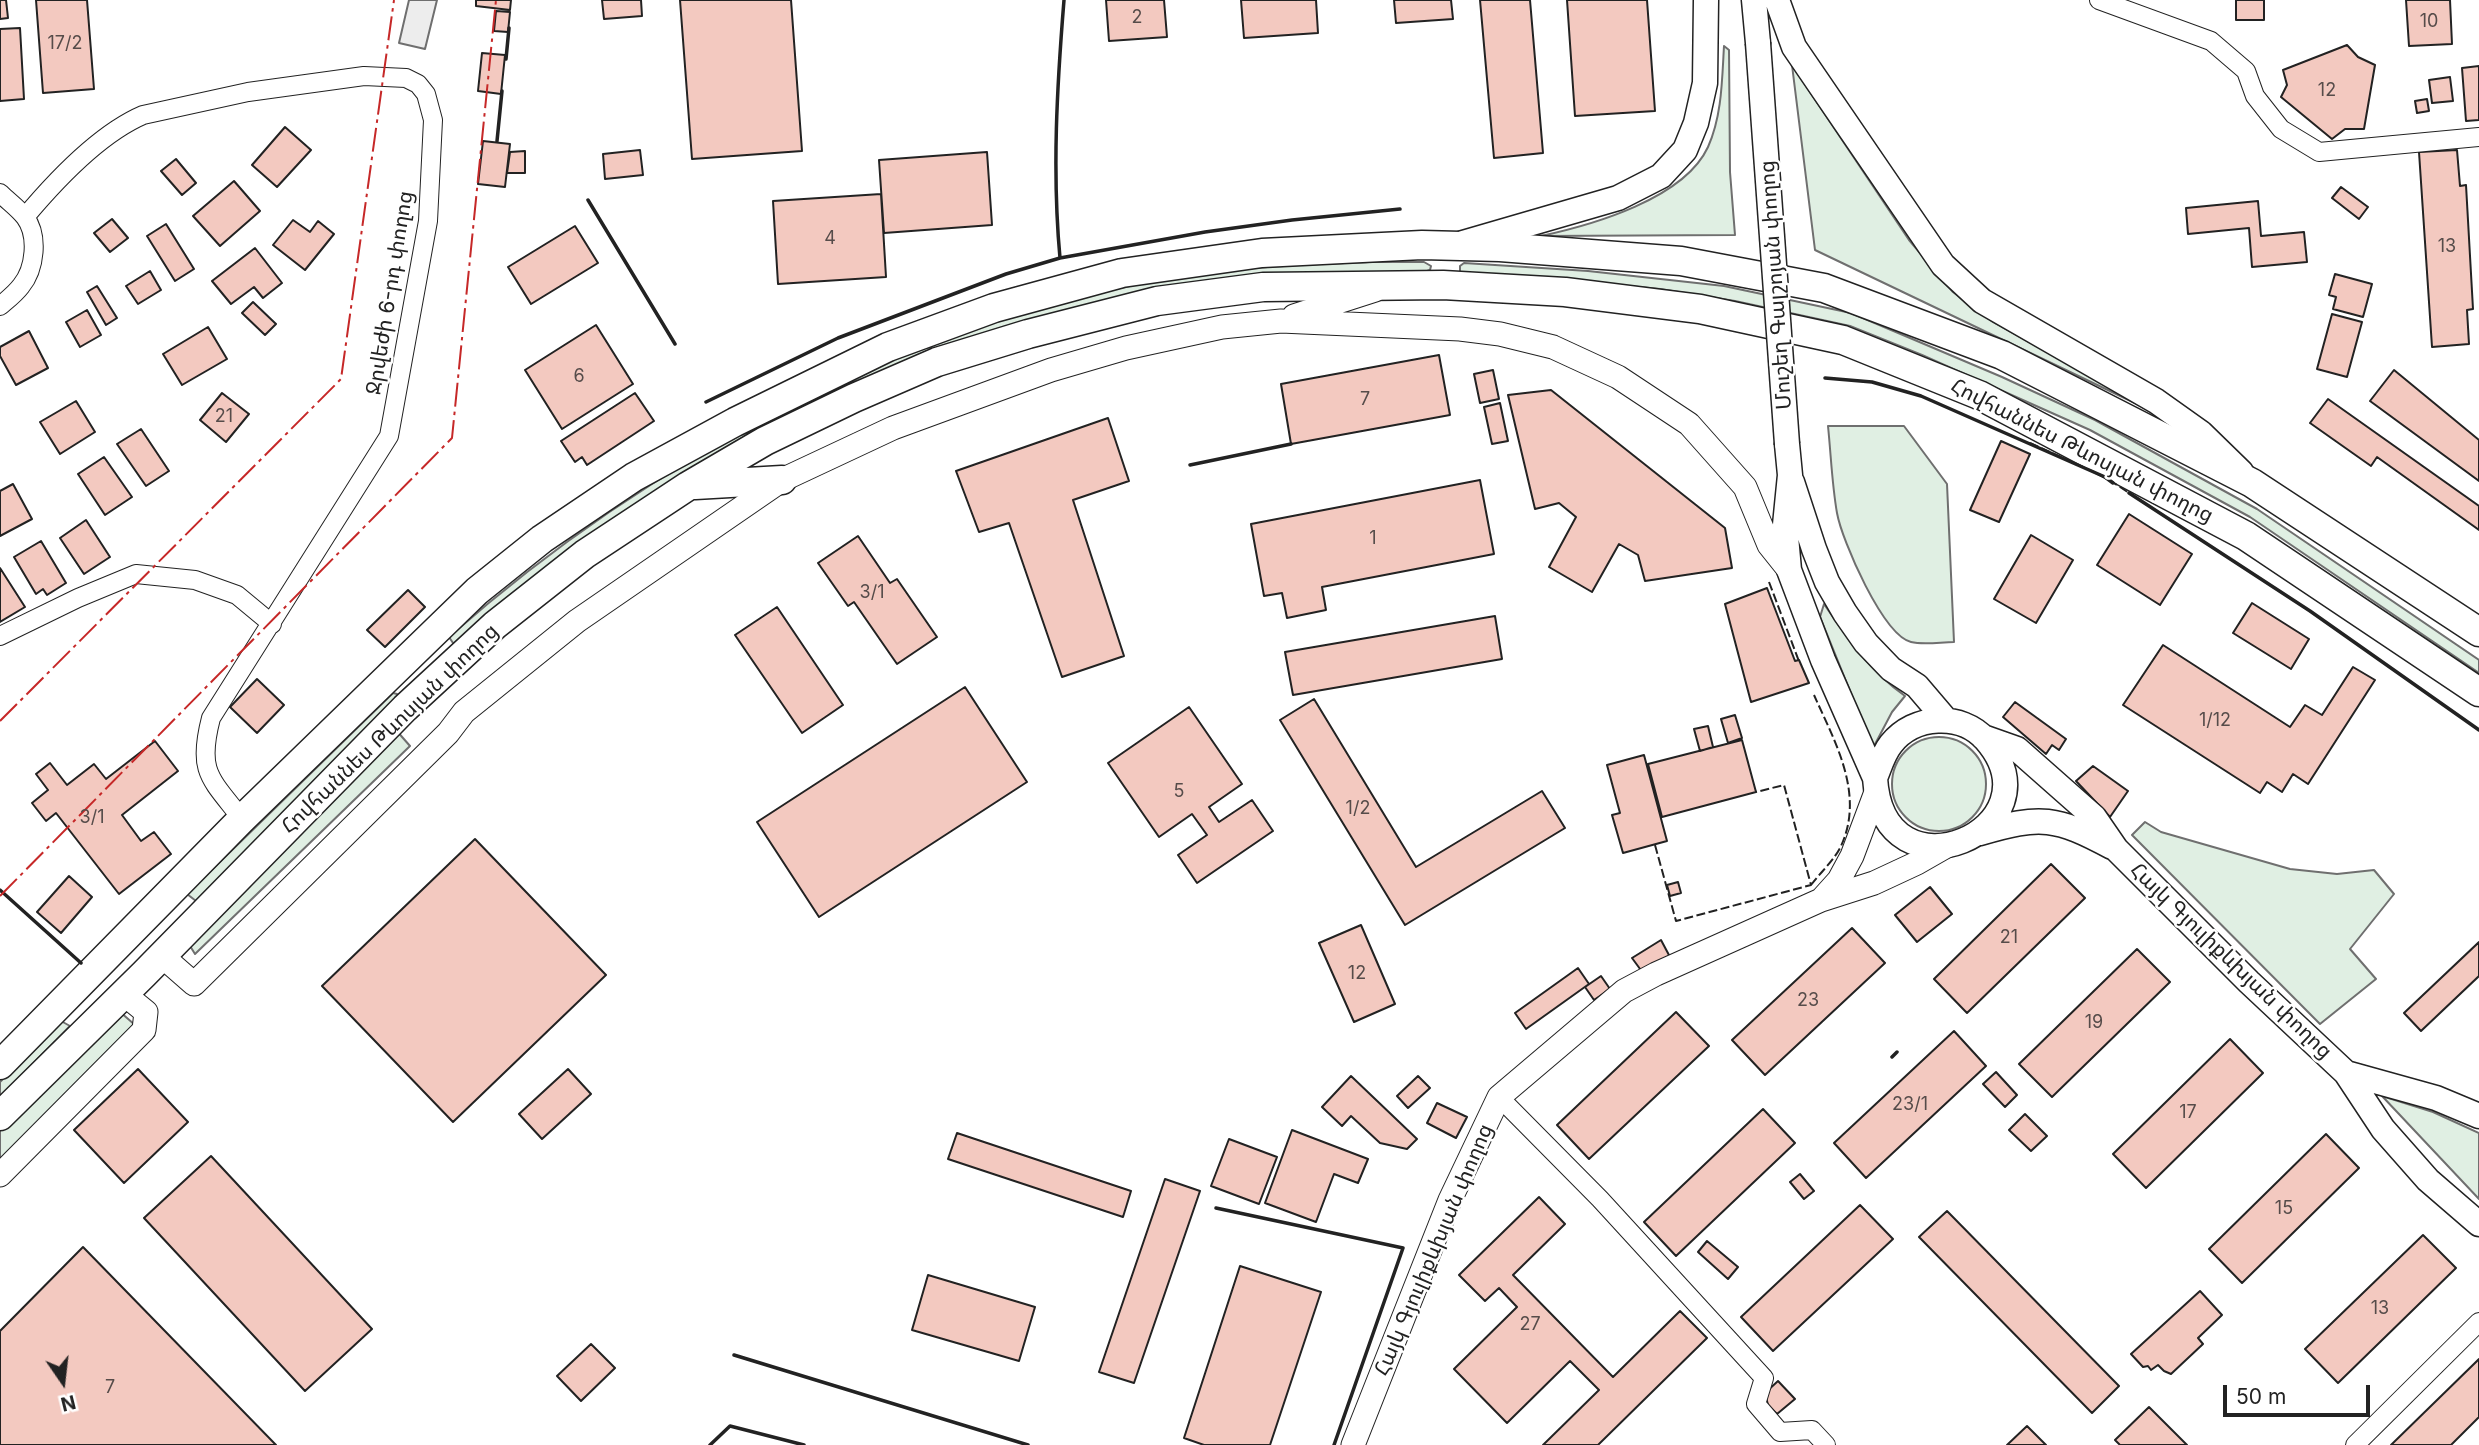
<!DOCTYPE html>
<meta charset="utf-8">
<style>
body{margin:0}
#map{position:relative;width:2479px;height:1445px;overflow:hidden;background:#fff;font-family:Inter,sans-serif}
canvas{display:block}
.north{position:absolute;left:28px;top:1347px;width:70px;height:70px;-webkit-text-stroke:5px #fff;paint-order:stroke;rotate:166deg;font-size:19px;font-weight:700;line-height:28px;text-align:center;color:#222}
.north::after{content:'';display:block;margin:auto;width:24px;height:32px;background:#222;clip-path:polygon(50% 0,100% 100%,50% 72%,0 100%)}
.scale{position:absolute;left:2223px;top:1385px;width:147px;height:32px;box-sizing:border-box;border:4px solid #222;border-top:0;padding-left:9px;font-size:21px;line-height:24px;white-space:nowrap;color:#222;-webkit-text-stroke:5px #fff;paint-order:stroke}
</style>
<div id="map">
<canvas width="2479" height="1445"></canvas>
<div class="north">N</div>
<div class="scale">50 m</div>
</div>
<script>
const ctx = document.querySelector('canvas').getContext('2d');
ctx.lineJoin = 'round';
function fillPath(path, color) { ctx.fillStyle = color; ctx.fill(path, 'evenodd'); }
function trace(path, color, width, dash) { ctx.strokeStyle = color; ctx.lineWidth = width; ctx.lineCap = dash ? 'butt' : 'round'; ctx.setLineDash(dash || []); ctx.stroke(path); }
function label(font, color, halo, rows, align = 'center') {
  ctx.font = font + ' Inter,"Noto Sans Armenian",sans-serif'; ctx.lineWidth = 5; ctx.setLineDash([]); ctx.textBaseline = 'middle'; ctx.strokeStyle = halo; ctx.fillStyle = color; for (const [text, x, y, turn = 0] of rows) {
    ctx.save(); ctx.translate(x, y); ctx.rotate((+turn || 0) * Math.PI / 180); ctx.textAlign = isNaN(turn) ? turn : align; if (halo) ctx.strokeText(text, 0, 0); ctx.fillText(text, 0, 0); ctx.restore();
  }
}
const green = new Path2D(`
 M1724,46l5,4 1,122 5,63 -194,1c51,-11 143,-37 167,-89 14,-31 14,-67 16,-101z
 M1792,65l117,175 44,52 40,30 167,93 -345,-165z
 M1369,262h55l7,4 -1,4 -6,2 -107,3 -445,104 -417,267 -6,-9c201,-178 450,-309 715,-358 67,-12 137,-14 205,-17z
 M1464,263l124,8 136,15 127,27 151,64 93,43 162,89 222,151v13l-229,-156 -160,-87 -168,-75 -72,-29 -115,-25 -75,-12 -107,-10 -90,-4 -3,-4v-5z
 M1828,426h76l43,58 7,158c-13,0 -30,3 -43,0 -28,-7 -69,-101 -74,-129 -5,-28 -6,-58 -9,-87z
 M1824,604c24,35 46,67 81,92l-13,16 -19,36 -53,-131z
 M393,693l4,1 1,4 -4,5 -198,198 -9,-7z
 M396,730l14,16 -215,208 -8,-13z
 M1892 784a47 47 0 1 1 94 0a47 47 0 1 1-94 0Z
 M2145,822l16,10 129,37 47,5 37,-4 20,24 -44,55 26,30 -56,45 -188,-189z
 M119,1011l16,14 -135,136v-31z
 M61,1021l9,5 -70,71v-15z
 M2382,1096l51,16 46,21v66z`);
const parking = new Path2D(`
 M409,0h28l-12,49 -26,-6z`);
const building = new Path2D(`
 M0,0h6l2,18 -8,1z
 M36,0h51l7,89 -51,4z
 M476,0h35l-1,10 -34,-4z
 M602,0h39l1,16 -38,3z
 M680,0h111l11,151 -110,8z
 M1106,0h58l3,37 -58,4z
 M1241,0h75l2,33 -74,5z
 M1394,0h57l2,19 -57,4z
 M1480,0h50l13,153 -49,5z
 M1567,0h80l8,111 -80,5z
 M2236,0h28v20h-28z
 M2406,0h44l2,44 -43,2z
 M496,11l14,1 -2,20 -14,-1z
 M20,28l4,71 -24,2v-72z
 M2347,45l11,12 17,8 -11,64h-19l-13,10 -51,-42 6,-12 -4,-15z
 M482,53l23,2 -4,39 -23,-3z
 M2479,66v54l-13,1 -4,-53z
 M2450,77l3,24 -21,2 -3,-23z
 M2427,99l2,12 -12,2 -2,-12z
 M285,127l26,23 -34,37 -25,-22z
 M483,141l27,3 -5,43 -27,-3z
 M640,150l3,25 -38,4 -2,-25z
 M2457,150l3,36 6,-1 7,124 -6,1 2,34 -37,3 -13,-195z
 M525,151v22h-18l3,-21z
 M987,152l5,73 -108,8 -5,-73z
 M176,159l20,24 -14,12 -21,-24z
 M234,181l26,30 -40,35 -27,-30z
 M2341,187l27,20 -9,12 -27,-21z
 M881,194l5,83 -108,7 -5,-83z
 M2258,201l3,35 43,-4 3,30 -55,5 -3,-39 -61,6 -2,-26z
 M112,219l16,19 -18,14 -16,-19z
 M293,220l17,12 8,-11 16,13 -29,36 -32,-25z
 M166,224l28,45 -19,12 -28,-45z
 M575,226l23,37 -67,41 -23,-37z
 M255,248l27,35 -19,15 -9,-11 -23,17 -19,-23z
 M150,271l11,19 -23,14 -12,-18z
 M2335,274l37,10 -9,33 -30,-8 3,-12 -7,-2z
 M97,286l20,32 -11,7 -19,-33z
 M253,302l23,22 -11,11 -23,-22z
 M87,310l14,25 -21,12 -14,-25z
 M2332,314l30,8 -15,55 -30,-8z
 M596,325l37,59 -71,45 -37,-59z
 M208,327l19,32 -45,26 -19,-31z
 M29,331l19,37 -32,17 -16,-29v-9z
 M1439,355l11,60 -159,29 -10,-60z
 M1493,370l6,29 -19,4 -6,-29z
 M2394,370l85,70v41l-109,-80z
 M1551,390l174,138 7,40 -87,13 -7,-26 -19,-11 -27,48 -43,-25 27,-50 -17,-14 -24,6 -27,-114z
 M222,393l27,21 -23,28 -26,-22z
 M635,393l19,28 -67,44 -5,-8 -7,5 -14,-21z
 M2328,399l151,107v24l-102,-73 -6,9 -61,-43z
 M76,401l19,31 -35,22 -20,-32z
 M1500,403l8,38 -16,3 -8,-37z
 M1108,418l21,63 -56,19 51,156 -62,21 -53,-154 -30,9 -23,-61z
 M141,429l28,42 -23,15 -29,-42z
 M2001,441l29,13 -31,68 -29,-12z
 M104,457l28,40 -27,18 -27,-41z
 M1480,480l14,74 -172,33 4,23 -39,8 -5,-25 -18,3 -13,-72z
 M13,484l19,35 -32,17v-45z
 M2129,514l63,40 -32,51 -63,-40z
 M86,520l24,37 -26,17 -24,-36z
 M2031,535l42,25 -37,63 -42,-24z
 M858,536l32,47 7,-4 40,58 -40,27 -43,-62 -6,4 -30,-43z
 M41,541l25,42 -19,12 -4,-6 -7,5 -22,-37z
 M0,568l25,39 -25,15z
 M1767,588l28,73 4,-1 10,23 -58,19 -26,-98z
 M408,590l17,17 -40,40 -18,-17z
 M2252,603l57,36 -18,30 -58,-36z
 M777,607l66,98 -41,28 -67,-98z
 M1495,616l7,43 -209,36 -8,-43z
 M2163,645l127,82 15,-22 17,10 31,-48 22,13 -67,104 -15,-10 -11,18 -15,-10 -7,11 -137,-88z
 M257,679l27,26 -27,28 -27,-26z
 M965,687l62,95 -208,135 -62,-95z
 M1314,699l102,168 126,-76 23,37 -160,97 -125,-205z
 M2015,702l51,37 -7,11 -7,-5 -6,9 -43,-37z
 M1189,707l53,77 -33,23 10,15 33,-22 21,31 -76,52 -19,-28 29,-20 -15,-21 -33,23 -51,-74z
 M1735,715l7,23 -14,5 -7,-24z
 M1708,726l5,21 -13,4 -6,-22z
 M1742,740l14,52 -94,25 -14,-53z
 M155,741l23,30 -56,44 19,26 13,-9 17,22 -52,40 -63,-81 -10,8 -14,-18 16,-13 -12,-16 14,-11 17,22 27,-21 12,15z
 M1644,755l23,86 -44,12 -11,-38 8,-2 -13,-48z
 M2093,766l35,25 -18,26 -34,-36z
 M475,839l131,136 -153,147 -131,-136z
 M2051,864l34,34 -118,115 -33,-34z
 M69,876l23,21 -31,36 -24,-21z
 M1678,882l3,11 -11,3 -3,-11z
 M1930,887l22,27 -35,28 -22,-27z
 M1361,925l34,79 -41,18 -35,-79z
 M1852,928l33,35 -120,112 -33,-35z
 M1661,940l9,17 -27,16 -11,-15z
 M2479,942v34l-58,55 -17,-18z
 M2137,949l33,33 -118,115 -33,-33z
 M1578,968l11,16 -63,45 -11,-16z
 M1601,976l9,13 -16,11 -9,-13z
 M1676,1012l33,34 -120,113 -32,-34z
 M1954,1031l32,35 -120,112 -32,-35z
 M2230,1039l33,34 -117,115 -33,-34z
 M138,1069l50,53 -64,61 -50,-53z
 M568,1069l23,25 -49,45 -23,-25z
 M1996,1072l21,23 -12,12 -22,-23z
 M1351,1076l66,63 -10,10 -27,-6 -29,-27 -9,10 -20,-19z
 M1418,1076l12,12 -22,20 -11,-12z
 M1437,1103l30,14 -11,21 -29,-15z
 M1763,1109l32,34 -119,113 -32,-34z
 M2025,1114l22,22 -16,15 -22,-21z
 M1292,1130l76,29 -10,24 -24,-9 -18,48 -51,-19z
 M957,1133l174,58 -8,26 -175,-58z
 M2326,1134l33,34 -117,115 -33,-34z
 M1229,1139l48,18 -18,47 -48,-18z
 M211,1156l161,173 -67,62 -161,-173z
 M1800,1174l14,17 -10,8 -14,-17z
 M1165,1179l35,12 -66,192 -35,-11z
 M1539,1197l26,27 -52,51 100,102 67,-66 27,27 -109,107h-55l56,-55 -29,-29 -63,62 -53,-54 63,-62 -18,-19 -14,13 -26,-26z
 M1860,1205l33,34 -120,112 -32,-34z
 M1947,1211l172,175 -27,27 -173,-176z
 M2423,1235l33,33 -118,115 -33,-34z
 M1707,1241l31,26 -10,12 -30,-27z
 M83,1247l193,198h-276v-114z
 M1240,1266l81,26 -51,153h-66l-20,-7z
 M928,1275l107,32 -16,54 -107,-31z
 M2200,1291l22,24 -24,23 5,6 -32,30 -7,-3 -6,-6 -7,5 -3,-4 -5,1 -12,-13z
 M591,1344l24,24 -34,33 -24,-25z
 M2479,1359v58l-28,28h-60z
 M1778,1381l17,18 -18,15 -9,-9 -3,-12z
 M2149,1407l38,38h-67l-5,-5z
 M2027,1426l19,19h-39z`);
const minor = new Path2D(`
 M2099,0l112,41 35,30 9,25 26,33 38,23 160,-15
 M0,193c8,8 18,15 25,24 14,19 10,52 -4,69 -6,8 -14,14 -21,20
 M25,217c31,-37 74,-83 118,-102l105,-23 116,-16 42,2 12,6 8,10 7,26 -5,101 -39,215 -178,282c-14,54 -1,60 31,101
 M0,636l78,-38 58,-24 59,6 42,15 35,29
 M1499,1097l101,102 164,179 -8,26 24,28 32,-2 14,15
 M2355,1445l124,-123`);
const tertiary = new Path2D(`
 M1294,316l81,-26
 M1821,900l18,-20 13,-24 24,-64
 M162,956l32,28 254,-251 16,-21 113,-91 205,-141 111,-52 158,-58 75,-22 96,-21 59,-6 179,8 40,5 53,13 65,30 71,47 56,63 24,58 20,25
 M0,1175l144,-145 2,-18 -22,-18
 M1353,1445l97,-245 49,-103 125,-106 32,-17 165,-74 53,-17 43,-20 28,-16`);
const secondary = new Path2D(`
 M1754,0l4,43
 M1777,0l17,47 149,218 39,36 174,100 45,32 40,39
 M1463,243l155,-45 43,-22 24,-26 11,-27 9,-40 1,-83
 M1787,444l3,31 -5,50 4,45 34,90 52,118c8,129 188,51 111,-38 -25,-28 -72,-25 -95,4 -8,10 -11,22 -16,34
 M1792,482l22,67 13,33 18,31 21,30 25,26 26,17 29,34
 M1983,737l34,12 77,68 22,32 133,133 97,91 37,56 45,51 51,44
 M1980,833c61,-18 76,-16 132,14
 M2346,1073l90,25 43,18`);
const primary = new Path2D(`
 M695,485l87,-5
 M0,1065l242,-246 235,-228 65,-52 92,-62 101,-55 153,-75 106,-39 128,-35 140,-20 160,-8 78,2 181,14 143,27 178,67 250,128 227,149
 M0,1116l144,-142 261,-266 90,-83 90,-71 103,-68 77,-45 89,-43 83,-36 91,-28 129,-33 106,-14 180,-2 122,7 135,17 143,31 136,55 267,141 233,156`);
const secondaryBridge = new Path2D(`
 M1758,43l29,401`);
const fence = new Path2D(`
 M2030,443l75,34 24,16
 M1769,582l31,82
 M1655,845l21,76 135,-36 -27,-100 -28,7
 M1811,885c10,-13 24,-26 30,-39 24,-52 -6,-104 -27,-151`);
const wall = new Path2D(`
 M506,59l3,-31
 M497,141l5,-50
 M588,200l87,144
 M1060,258c-8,-86 -3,-172 4,-258
 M1825,378l47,4 49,14 184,81 8,6
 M706,402l132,-64 168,-64 54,-16 145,-26 87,-12 108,-11
 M1190,465l101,-21
 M2129,493l181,118 169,119
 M0,890l81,73
 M1892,1057l5,-5
 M1216,1208l187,40 -69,197
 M734,1355l294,90
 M710,1445l20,-19 74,19`);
const power = new Path2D(`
 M0,721l341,-342 53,-379
 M0,896l452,-458 44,-438`);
const numberNames = [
 ["2",1137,18],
 ["10",2429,22],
 ["17/2",65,44],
 ["12",2327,91],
 ["4",830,239],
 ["13",2447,247],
 ["6",579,377],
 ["7",1365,400],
 ["21",224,417],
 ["1",1373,539],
 ["3/1",872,593],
 ["1/12",2215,721],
 ["5",1179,792],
 ["1/2",1358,809],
 ["3/1",92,818],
 ["21",2009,938],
 ["12",1357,974],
 ["23",1808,1001],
 ["19",2094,1023],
 ["23/1",1910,1105],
 ["17",2188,1113],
 ["15",2284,1209],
 ["13",2380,1309],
 ["27",1530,1325],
 ["7",110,1388]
];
const streetNames = [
 ["Մուշեղ Գալշոյան փողոց",1776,285,-94],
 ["Ջրվեժի 6-րդ փողոց",390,293,-81],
 ["Հովհաննես Թևոսյան փողոց",2082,451,27],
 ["Հովհաննես Թևոսյան փողոց",390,729,-44],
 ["Հայկ Գյուլիքևխյան փողոց",2231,961,44],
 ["Հայկ Գյուլիքևխյան փողոց",1434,1250,-67]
];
fillPath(green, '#e0efe3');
trace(green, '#6f6f6f', 2);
fillPath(parking, '#ededed');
trace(parking, '#6f6f6f', 2);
fillPath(building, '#f3c9c0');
trace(building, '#222', 2);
trace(minor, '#222', 20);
trace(tertiary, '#222', 25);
trace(secondary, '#222', 27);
trace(primary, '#222', 31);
trace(minor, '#fff', 18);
trace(tertiary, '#fff', 23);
trace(secondary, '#fff', 24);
trace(primary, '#fff', 28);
trace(secondaryBridge, '#222', 27, []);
trace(secondaryBridge, '#fff', 24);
trace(fence, '#222', 2, [9, 3.5]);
trace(wall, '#222', 3.5);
trace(power, '#c62828', 2, [24, 5, 3.5, 5]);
label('18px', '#564c4a', null, numberNames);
label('21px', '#222', '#fff', streetNames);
</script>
